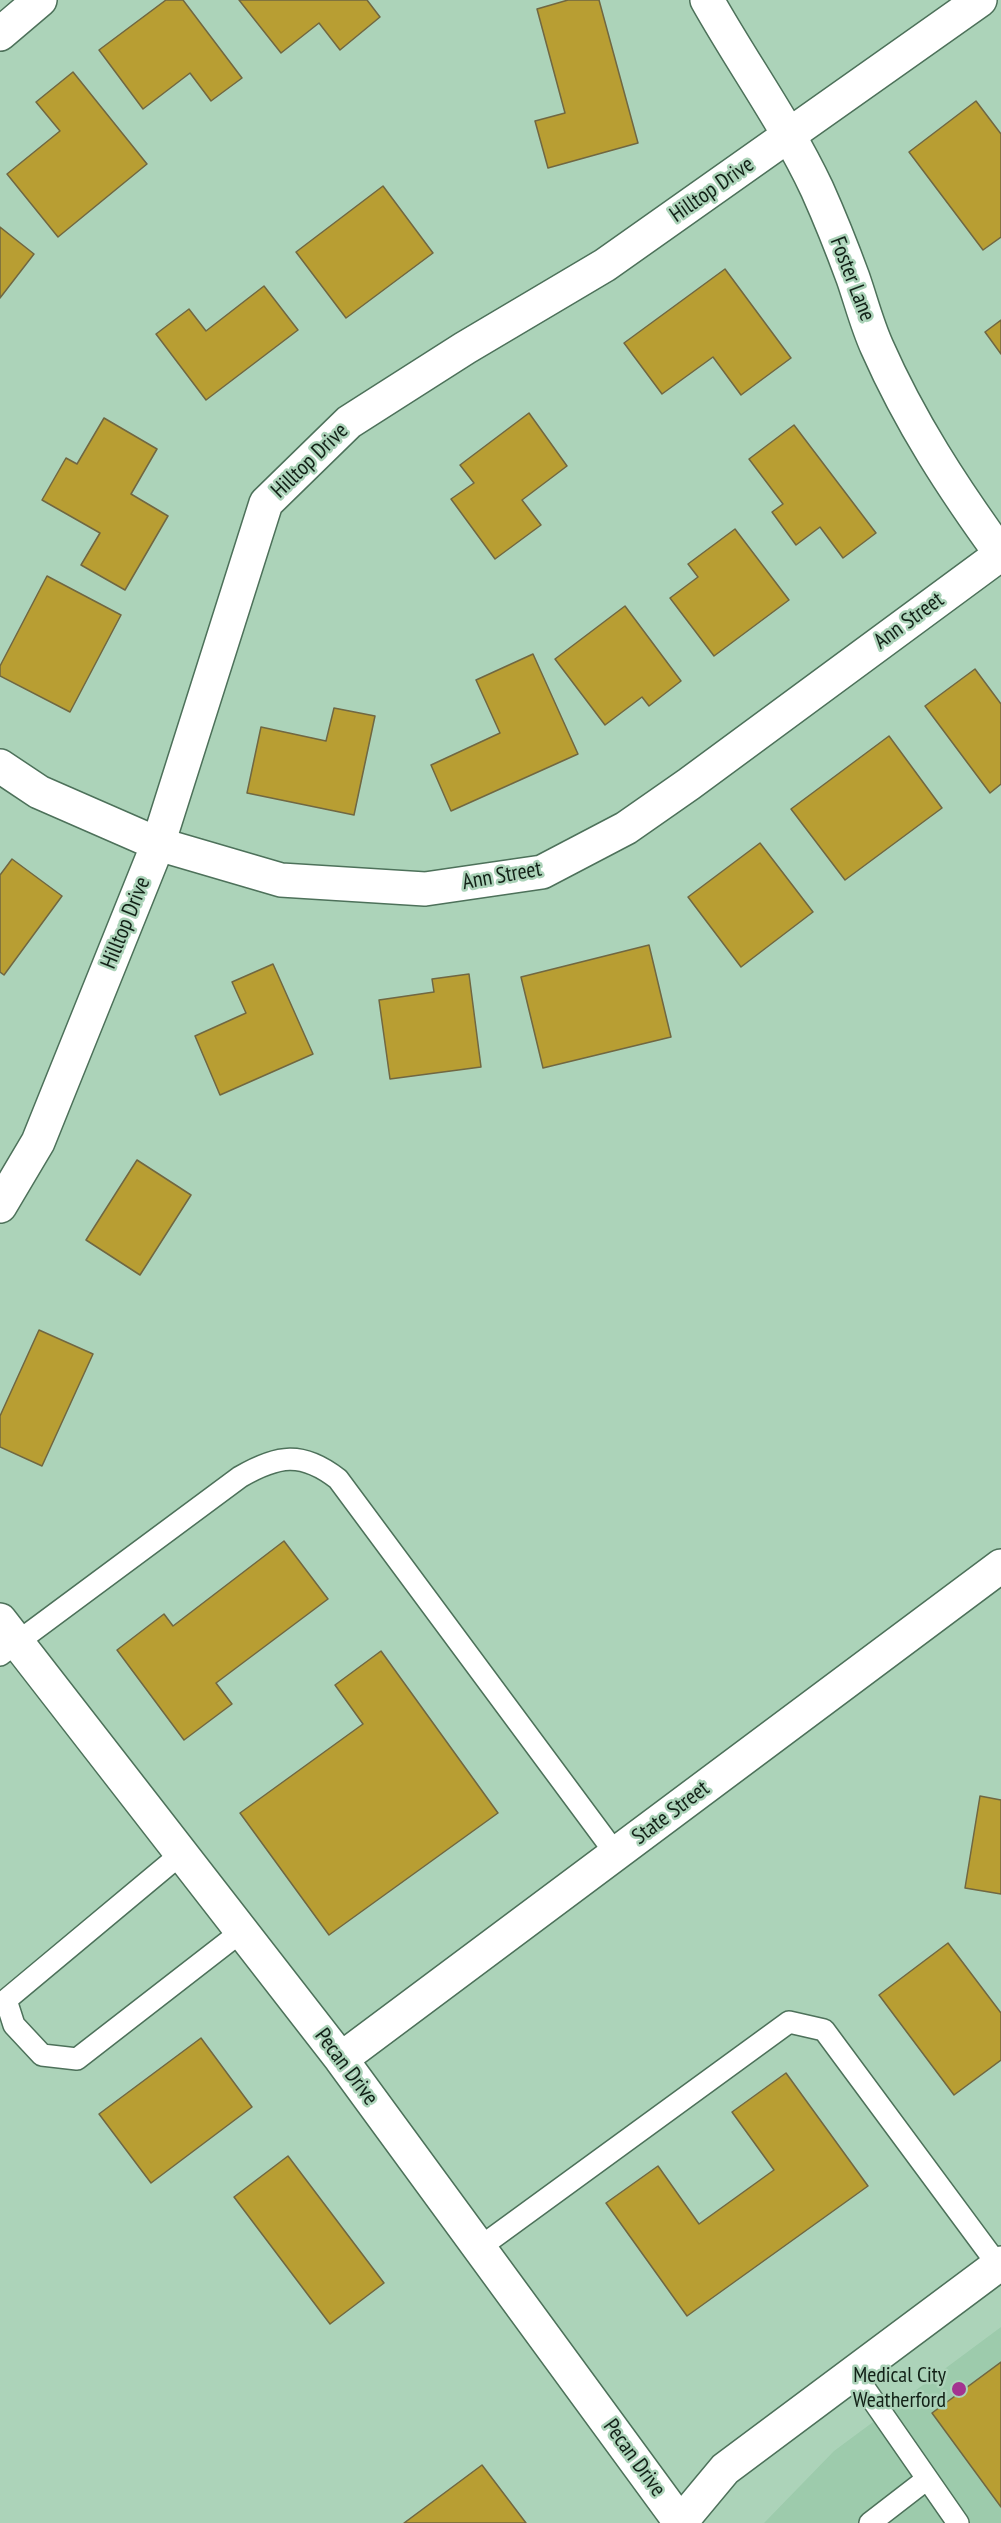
<!DOCTYPE html>
<style>
body{margin:0}
canvas{display:block;background:#acd3b9}
</style>
<canvas width="1001" height="2523"></canvas>
<script>
const ctx = document.querySelector('canvas').getContext('2d');
ctx.lineJoin = 'round';
function fillPath(path, color) { ctx.fillStyle = color; ctx.fill(path, 'evenodd'); }
function trace(path, color, width, dash) { ctx.strokeStyle = color; ctx.lineWidth = width; ctx.lineCap = dash ? 'butt' : 'round'; ctx.setLineDash(dash || []); ctx.stroke(path); }
function label(font, color, halo, rows, align = 'center') {
  ctx.font = font + ' "PT Sans Narrow",sans-serif'; ctx.lineWidth = 5; ctx.setLineDash([]); ctx.textBaseline = 'middle'; ctx.strokeStyle = halo; ctx.fillStyle = color; for (const [text, x, y, turn = 0] of rows) {
    ctx.save(); ctx.translate(x, y); ctx.rotate((+turn || 0) * Math.PI / 180); ctx.textAlign = isNaN(turn) ? turn : align; if (halo) ctx.strokeText(text, 0, 0); ctx.fillText(text, 0, 0); ctx.restore();
  }
}
const built = new Path2D(`
 M1001,2327v196h-237l70,-72z`);
const building = new Path2D(`
 M166,0h17l59,78 -31,23 -21,-28 -47,36 -44,-59z
 M239,0h128l13,17 -40,33 -21,-27 -38,30z
 M568,0h31l39,143 -90,25 -13,-47 30,-8 -28,-104z
 M73,72l74,92 -89,73 -51,-63 53,-43 -24,-29z
 M976,101l25,33v103l-18,13 -74,-98z
 M383,186l50,67 -87,65 -50,-66z
 M0,227l34,27 -34,44z
 M725,269l66,89 -50,37 -28,-38 -51,37 -38,-51z
 M264,286l34,44 -92,70 -50,-66 33,-25 17,22z
 M1001,320v34l-16,-22z
 M529,413l38,53 -45,34 19,25 -46,34 -44,-60 23,-16 -14,-18z
 M104,418l53,31 -26,45 37,22 -43,74 -44,-25 19,-32 -58,-33 24,-42 11,6z
 M794,425l82,108 -33,25 -23,-31 -24,18 -24,-33 11,-8 -34,-45z
 M735,529l54,71 -75,56 -44,-58 28,-21 -10,-13z
 M47,576l74,39 -51,97 -70,-36v-10z
 M625,606l56,75 -32,25 -7,-9 -37,28 -50,-66z
 M533,654l45,100 -127,57 -20,-46 69,-32 -24,-53z
 M975,669l26,35v80l-11,9 -65,-87z
 M334,708l41,8 -21,99 -107,-22 14,-66 65,14z
 M889,736l53,72 -97,72 -54,-71z
 M760,843l53,69 -72,55 -53,-70z
 M12,859l50,37 -58,79 -4,-3v-97z
 M649,945l22,92 -128,31 -22,-91z
 M273,964l40,90 -93,41 -25,-59 51,-23 -14,-31z
 M469,974l12,93 -91,12 -11,-79 55,-8 -2,-13z
 M137,1160l54,35 -51,80 -54,-35z
 M39,1330l54,24 -51,112 -42,-19v-31z
 M284,1541l44,58 -112,84 16,21 -48,36 -67,-90 47,-36 9,12z
 M381,1651l117,162 -169,122 -89,-122 123,-89 -28,-39z
 M980,1796l21,4v94l-36,-6z
 M948,1943l53,70v47l-47,35 -75,-100z
 M201,2038l51,69 -101,76 -52,-69z
 M786,2073l82,113 -181,130 -81,-113 52,-37 41,58 75,-54 -42,-58z
 M288,2156l96,127 -54,41 -96,-127z
 M1001,2362v145l-69,-94z
 M482,2465l44,58h-122z`);
const service = new Path2D(`
 M0,1655l240,-178c38,-22 62,-26 98,2l278,375
 M181,1854l-175,146 8,25 28,30 35,4 165,-128
 M479,2248l310,-226 35,8 174,235
 M854,2373l104,150
 M870,2523l57,-44`);
const minor = new Path2D(`
 M0,34l40,-34
 M0,766l39,26 119,52 123,36 144,9 117,-17 84,-44 63,-44 312,-230
 M0,1206l38,-64 120,-298 108,-341 83,-81 116,-74 140,-83 375,-265
 M0,1620l341,439 339,463
 M341,2059l660,-493`);
const tertiary = new Path2D(`
 M707,0c36,64 79,123 110,189 13,29 25,59 36,89 8,23 14,47 24,69 33,75 76,141 124,207
 M680,2523l45,-54 276,-206`);
const markers = [
 [959,2389,8,"#a33390"]
];
const streetNames = [
 ["Hilltop Drive",712,190,-35],
 ["Foster Lane",852,279,69],
 ["Hilltop Drive",310,461,-44],
 ["Ann Street",909,621,-36],
 ["Ann Street",502,876,-10],
 ["Hilltop Drive",126,923,-68],
 ["State Street",671,1813,-37],
 ["Pecan Drive",346,2067,53],
 ["Pecan Drive",634,2458,54]
];
const poiNames = [
 ["Medical City",946,2376],
 ["Weatherford",946,2401]
];
fillPath(built, '#9dcbac');
fillPath(building, '#b89e33');
trace(building, '#706742', 1.5);
trace(service, '#4d715a', 24);
trace(minor, '#4d715a', 36);
trace(tertiary, '#4d715a', 36);
trace(service, '#fff', 21);
trace(minor, '#fff', 33);
trace(tertiary, '#fff', 33);
for (const [x, y, r, color] of markers) { const dot = new Path2D(); dot.arc(x, y, r, 0, 2 * Math.PI); ctx.fillStyle = color; ctx.fill(dot); trace(dot, '#acd3b9', 2); }
label('22px', '#122117', '#acd3b9', streetNames);
label('22px', '#122117', '#acd3b9', poiNames, 'right');
</script>
